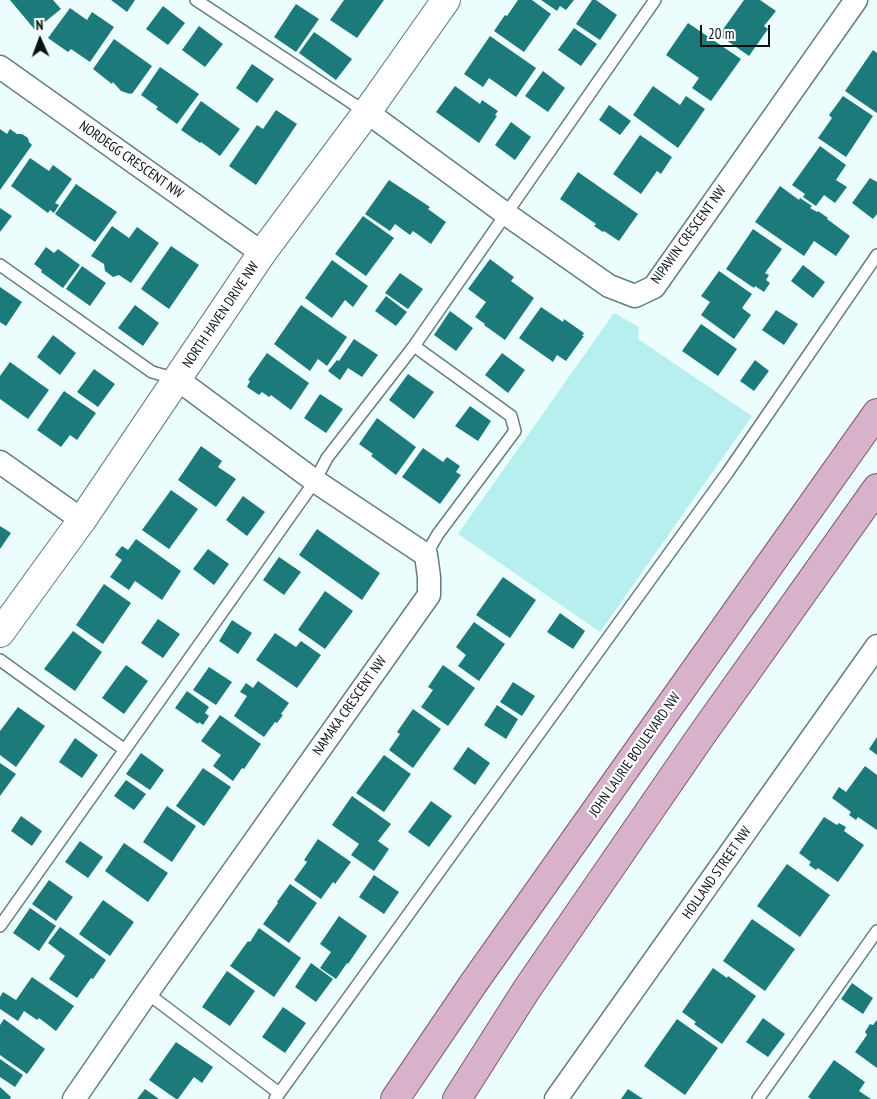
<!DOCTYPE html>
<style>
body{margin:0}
#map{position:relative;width:877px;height:1099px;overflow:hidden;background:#ebfefd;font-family:"PT Sans Narrow",sans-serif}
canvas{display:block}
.north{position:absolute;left:15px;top:15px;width:50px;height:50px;-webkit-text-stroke:4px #fff;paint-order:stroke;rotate:358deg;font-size:14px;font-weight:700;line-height:20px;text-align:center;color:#081313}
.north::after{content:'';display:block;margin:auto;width:18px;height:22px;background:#081313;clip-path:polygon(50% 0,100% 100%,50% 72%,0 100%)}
.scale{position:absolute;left:700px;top:25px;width:70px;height:22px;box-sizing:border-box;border:2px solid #081313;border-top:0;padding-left:6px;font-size:15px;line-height:18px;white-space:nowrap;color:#081313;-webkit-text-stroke:4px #fff;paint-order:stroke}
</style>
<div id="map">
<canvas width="877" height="1099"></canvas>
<div class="north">N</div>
<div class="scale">20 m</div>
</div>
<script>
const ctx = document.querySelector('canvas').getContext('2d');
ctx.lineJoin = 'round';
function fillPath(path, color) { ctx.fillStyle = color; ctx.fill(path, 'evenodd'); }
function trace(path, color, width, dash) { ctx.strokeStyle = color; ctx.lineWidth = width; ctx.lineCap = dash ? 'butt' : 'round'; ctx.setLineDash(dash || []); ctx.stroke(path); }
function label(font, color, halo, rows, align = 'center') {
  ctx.font = font + ' "PT Sans Narrow",sans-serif'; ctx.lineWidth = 4.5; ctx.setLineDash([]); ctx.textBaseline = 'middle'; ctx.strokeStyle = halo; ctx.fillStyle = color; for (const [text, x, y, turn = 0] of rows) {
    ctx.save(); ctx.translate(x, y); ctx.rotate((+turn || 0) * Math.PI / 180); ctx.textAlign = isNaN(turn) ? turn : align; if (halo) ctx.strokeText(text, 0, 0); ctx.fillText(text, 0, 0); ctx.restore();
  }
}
const green = new Path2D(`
 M614,313l25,14 -1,12 114,77 -152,216 -142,-98z`);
const building = new Path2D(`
 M10,0h43l8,9 -26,21z
 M111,0h24l-8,12z
 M344,0h40l-27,38 -27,-18z
 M518,0h14l19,14 -27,38 -30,-21 11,-16 2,1z
 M541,0h33l-8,10 -6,-4 -3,5z
 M592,0h4l21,15 -17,25 -24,-16z
 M744,0h16l16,11 -12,15 4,3 -19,27 -30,-21z
 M296,4l23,15 -23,33 -22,-15z
 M163,6l22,17 -17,22 -22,-16z
 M70,8l17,12 5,-8 22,15 -24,35 -19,-13 -3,3 -20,-14z
 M688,23l53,36 -30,42 -19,-13 7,-10 -33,-23z
 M199,26l24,18 -18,23 -23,-17z
 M574,28l23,16 -16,22 -23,-16z
 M314,32l16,11 -6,9 6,-9 22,16 -16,21 -37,-27z
 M490,36l46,32 -20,29 -27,-19 -6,9 -19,-13z
 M114,39l38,27 -20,28 -1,-1 -1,1 -9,-3 -8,-9 -1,2 -19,-15z
 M873,50l4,3v60l-32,-22z
 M252,64l22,15 -17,24 -21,-15z
 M160,67l39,27 -22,30 -21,-15 2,-2 -17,-12z
 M543,71l22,17 -17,24 -23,-16z
 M455,86l25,18 2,-4 16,11 -3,4 2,1 -18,27 -43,-31z
 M653,86l27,19 6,-9 19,13 -27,39 -45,-33z
 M843,96l30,20 -27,41 -28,-19 14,-20 -3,-3z
 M201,101l39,28 -20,27 -19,-14 -1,1 -19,-13z
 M609,105l22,16 -11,14 -21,-15z
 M276,110l21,14 -41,61 -27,-19 28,-41 6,4z
 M511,122l20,15 -16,23 -20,-15z
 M0,129l7,5 3,-5 7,5h5l6,4 1,4 3,3 -32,45z
 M640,135l32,22 -11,17 -4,-3 -16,23 -28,-20z
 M820,146l26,19 -10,15 11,7 -12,16 -11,-8 -8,11 -13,-9 2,-3 -13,-9z
 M30,158l19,13 4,-6 19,14 -17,24 4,2 -5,8 -4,-3 -2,3 -37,-27z
 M578,172l60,42 -19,27 -15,-10 -1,1 -9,-6 2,-2 -36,-25z
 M870,178l7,4v32l-4,5 -21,-16z
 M389,180l41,27 -2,2 18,13 -15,22 -18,-13 -3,4 -15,-11 -5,7 -25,-17z
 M76,184l41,28 -22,30 -40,-28z
 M780,186l19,14 1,-2 12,8 -2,2 7,4 1,-1 10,7 -1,1 23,17 -14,20 -22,-15 -10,15 -49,-34z
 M0,208l12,8 -12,16z
 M363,216l31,22 -28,38 -31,-22z
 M112,226l17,12 8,-11 22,16 -28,40 -12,-8 -6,2 -8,-6 -1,-7 -13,-8z
 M753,229l29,20 -17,24 4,2 -3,5 4,3 -6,9 -9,-6 -1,2 -28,-19z
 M171,246l28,19 -30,44 -28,-20z
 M46,247l8,6 4,-4 22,16 -17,23 -22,-16 1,-2 -8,-6z
 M490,259l24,18 -3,4 23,17 -29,42 -21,-15 1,-1 -10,-7 11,-15 -18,-13z
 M332,260l36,26 -15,21 -8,-7 -13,18 -27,-20z
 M803,265l22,17 -12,16 -22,-17z
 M82,266l24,17 -16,23 -24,-17z
 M719,271l33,23 -10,14 9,7 -17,24 -33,-24 9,-13 -9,-6z
 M400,273l23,16 -15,20 -23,-16z
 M0,287l22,15 -16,24 -6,-4z
 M386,296l21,16 -11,14 -21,-15z
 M135,305l24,18 -16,23 -25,-18z
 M301,305l46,32 -20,29 -9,-7 -8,12 -36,-27z
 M541,307l22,15 1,-3 20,14 -2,3h2l-18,25 -9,-6 -4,7 -34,-24z
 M776,310l22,14 -14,21 -22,-15z
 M450,311l23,17 -17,23 -22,-16z
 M701,324l36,25 -19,27 -36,-25z
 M53,335l23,18 -16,22 -23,-18z
 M354,339l24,16 -16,22 -14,-9 -8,12 -12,-9 9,-11 2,1z
 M267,353l42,30 -18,27 -20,-15 -2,2 -7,-5 -3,3 -12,-8 3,-6 -2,-1z
 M502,353l23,17 -17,23 -23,-18z
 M755,360l14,11 -15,20 -14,-10z
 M10,362l39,28 -21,29 -28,-20v-23z
 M94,369l21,15 -17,23 -21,-15z
 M408,374l26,18 -20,27 -25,-19z
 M64,391l32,22 -19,27 -7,-5 -9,12 -24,-17z
 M320,394l23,15 -17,24 -22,-15z
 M470,406l21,15 -13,20 -23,-15z
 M377,418l39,29 -20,28 -25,-19 2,-2 -14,-10z
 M201,446l21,15 -4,6 18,12 -20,28 -38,-27z
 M423,448l20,14 4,-5 13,9 -4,6 5,3 -21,29 -38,-27z
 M171,490l27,19 -29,40 -27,-19z
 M243,496l22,16 -18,24 -21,-16z
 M0,526l11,7 -11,16z
 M317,529l63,44 -18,27 -63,-45z
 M136,539l45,32 -19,29 -27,-19 -6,9 -19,-13 12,-17 -7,-5 7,-9 6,4z
 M208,549l21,15 -15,21 -21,-16z
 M279,557l22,15 -17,23 -21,-15z
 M503,577l33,23 -26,38 -34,-23z
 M104,584l27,19 -28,41 -27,-19z
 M325,591l28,20 -28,38 -27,-19z
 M560,613l25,18 -12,18 -26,-17z
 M158,619l22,15 -17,24 -22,-15z
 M232,620l20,13 -14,21 -19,-13z
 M474,622l31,22 -26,37 -21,-15 8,-11 -10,-8z
 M73,631l29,21 -27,39 -31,-22z
 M275,633l21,14 5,-6 20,14 -24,33 -41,-28z
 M126,665l22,16 -24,33 -22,-16z
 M443,665l32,23 -27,38 -27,-19 12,-17 -5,-3z
 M209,667l23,15 -16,23 -23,-15z
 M258,681l31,22 -8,11 2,1 -6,8 -2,-1 -11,15 -30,-21 13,-20 -7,-4 6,-9 7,5z
 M513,682l22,14 -13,20 -22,-14z
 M187,691l22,16 -4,6 4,3 -6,9 -4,-3 -1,2 -23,-16z
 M497,705l21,14 -12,20 -22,-14z
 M18,707l27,19 -29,41 -16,-12v-24z
 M413,709l28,20 -28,39 -24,-18 11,-16 -3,-2z
 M220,715l41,29 -17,25 -2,-1 -9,13 -20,-15 8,-11 -20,-14z
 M877,737v18l-8,-6z
 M75,738l23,17 -16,23 -23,-16z
 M468,747l22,16 -15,22 -22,-16z
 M141,753l23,17 -14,20 -24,-16z
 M384,755l27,19 -27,38 -28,-19z
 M0,763l16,11 -16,22z
 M865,766l12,9v55l-19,-13 -2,3 -7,-5 2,-3 -19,-14 7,-11 7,5z
 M203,768l28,19 -27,39 -28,-20z
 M126,780l20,14 -12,16 -20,-14z
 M352,796l39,28 -13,17 11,8 -15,22 -23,-16 8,-11 -27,-19z
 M431,801l21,15 -23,31 -21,-15z
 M167,806l29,20 -24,36 -29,-20z
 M21,816l21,15 -10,15 -21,-15z
 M824,817l13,8 2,-2 7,4 -2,4 20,14 -26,37 -20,-14 -2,2 -7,-5 2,-3 -12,-9z
 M318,839l33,23 -16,22 -2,-2 -12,17 -27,-19 13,-18 -3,-2z
 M80,841l23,16 -15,21 -23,-16z
 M124,843l44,30 -20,29 -43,-31z
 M787,864l43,31 -30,42 -43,-31z
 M374,875l25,17 -15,22 -25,-17z
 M49,880l24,17 -17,24 -24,-17z
 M290,884l27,19 -28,40 -26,-19 15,-21 -1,-1z
 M103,900l31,22 -24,34 -31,-22z
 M30,908l26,18 -17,25 -26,-18z
 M339,916l28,20 -19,28 -1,-1 -11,16 -16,-11 11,-16 -11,-8z
 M752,919l43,30 -30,42 -42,-30z
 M60,927l46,33 -13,19 -2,-1 -14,20 -28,-19 16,-23 -17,-13z
 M259,928l42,30 -27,39 -44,-31 18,-25 2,1z
 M311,963l22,16 -17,23 -21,-15z
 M713,968l14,10 1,-2 28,20 -34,48 -28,-20 2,-2 -14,-10z
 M227,971l28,20 -25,35 -28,-19z
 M32,977l42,29 -18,25 -17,-13 -2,2 -13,-9 -6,10 -18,-12v-12l3,-5 13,8z
 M852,983l21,15 -10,16 -22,-15z
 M283,1007l23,16 -21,30 -23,-16z
 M763,1018l22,16 -17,23 -22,-15z
 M4,1019l41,30 -18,25 -27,-19v-30z
 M677,1019l41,29 -33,47 -41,-29z
 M877,1020v48l-22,-16 12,-17 -2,-3 5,-8 3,1z
 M176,1042l37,25 -11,16 -8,-6 -16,22h-2l-27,-19z
 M0,1059l23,16 -8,12 -15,-10z
 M834,1060l31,22 -6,9 12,8h-60l-3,-2z
 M0,1087l11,10 -1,2h-10z
 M145,1089l14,10h-22z
 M628,1089l15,10h-22z`);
const service = new Path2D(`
 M196,0l156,103 15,9
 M0,265l152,107 25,7
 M414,346l97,70 4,15 -77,103 -12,21
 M0,660l125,90
 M0,926l315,-445 12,-23 87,-112 241,-346
 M147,993l132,100
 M275,1099l453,-627 149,-217
 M758,1099l119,-168`);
const minor = new Path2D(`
 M0,67l262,186
 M367,112l139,102 103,72 26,10 19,-9 202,-287
 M0,462l82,58
 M74,1099l73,-106 282,-398v-18l-3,-22 -111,-74 -138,-102
 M556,1099l321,-453`);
const tertiary = new Path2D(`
 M0,633l82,-113 180,-267 105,-141 79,-112`);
const primary = new Path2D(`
 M395,1099l78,-115 404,-571
 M457,1099l70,-110 174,-253 176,-248`);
const streetNames = [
 ["NORDEGG CRESCENT NW",131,160,35],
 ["NIPAWIN CRESCENT NW",689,235,-54],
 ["NORTH HAVEN DRIVE NW",221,315,-56],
 ["NAMAKA CRESCENT NW",350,706,-55],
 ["JOHN LAURIE BOULEVARD NW",635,755,-55],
 ["HOLLAND STREET NW",717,873,-55]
];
fillPath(green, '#b6efed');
fillPath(building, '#1c7b7a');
trace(service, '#627f7e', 14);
trace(minor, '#627f7e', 25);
trace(tertiary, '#627f7e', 30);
trace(primary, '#7e5974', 30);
trace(service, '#fff', 11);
trace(minor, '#fff', 22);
trace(tertiary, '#fff', 28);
trace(primary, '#d8b2cb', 28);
label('14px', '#081313', '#fff', streetNames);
</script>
